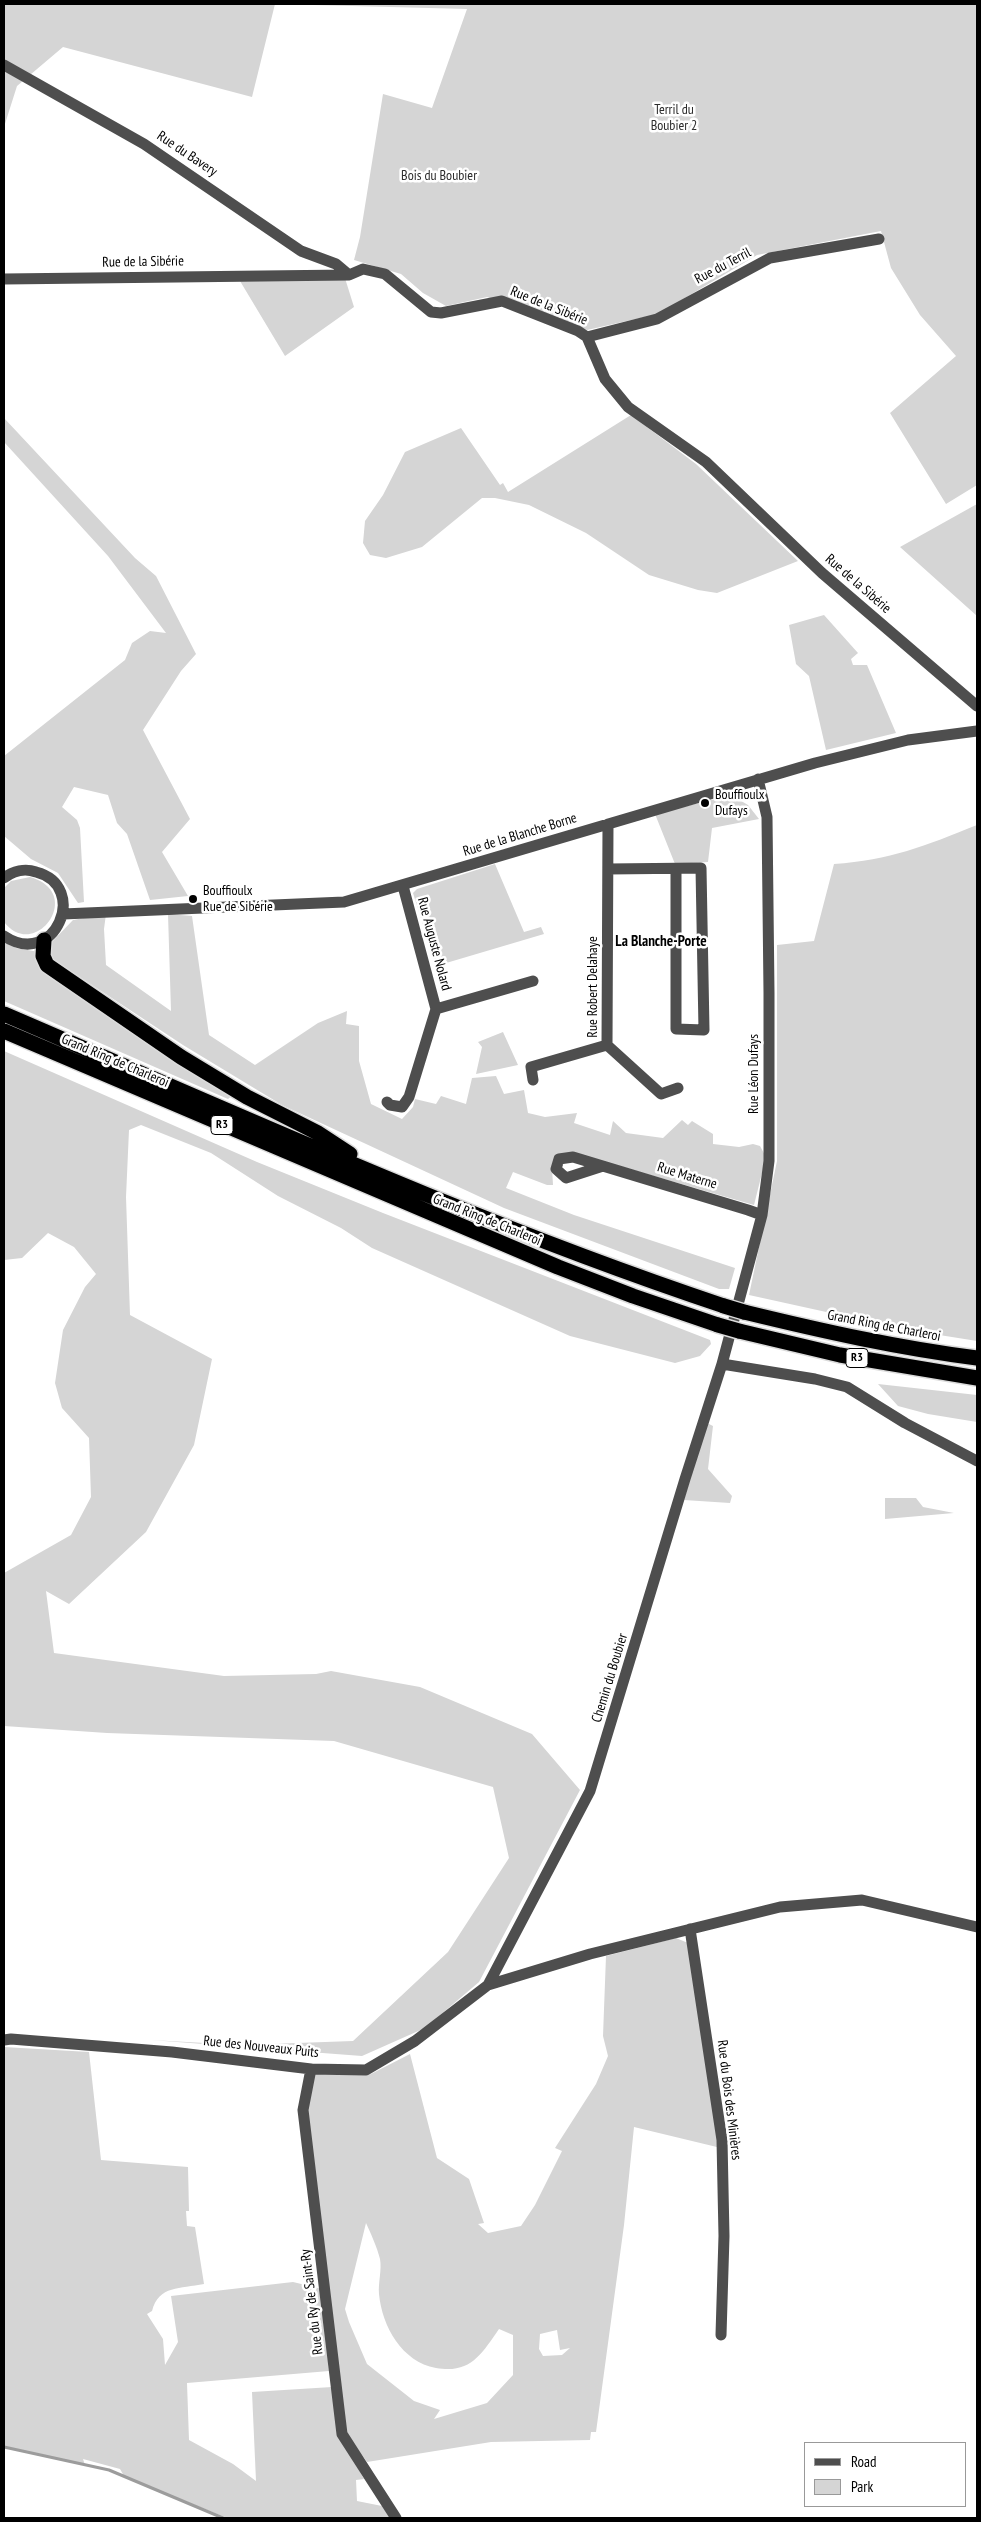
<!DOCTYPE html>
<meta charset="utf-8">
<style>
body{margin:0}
#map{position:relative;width:981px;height:2522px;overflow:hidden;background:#fff;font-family:"PT Sans Narrow",sans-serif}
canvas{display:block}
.frame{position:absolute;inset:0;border:5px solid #000;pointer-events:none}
.legend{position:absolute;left:804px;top:2442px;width:162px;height:65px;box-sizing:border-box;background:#fff;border:1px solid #999;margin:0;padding:6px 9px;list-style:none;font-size:15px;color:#000}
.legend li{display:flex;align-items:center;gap:10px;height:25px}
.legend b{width:25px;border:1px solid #999}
</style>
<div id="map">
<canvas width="981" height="2522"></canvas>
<div class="frame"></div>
<ul class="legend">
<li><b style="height:6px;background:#4e4e4e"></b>Road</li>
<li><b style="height:14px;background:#d5d5d5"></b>Park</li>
</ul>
</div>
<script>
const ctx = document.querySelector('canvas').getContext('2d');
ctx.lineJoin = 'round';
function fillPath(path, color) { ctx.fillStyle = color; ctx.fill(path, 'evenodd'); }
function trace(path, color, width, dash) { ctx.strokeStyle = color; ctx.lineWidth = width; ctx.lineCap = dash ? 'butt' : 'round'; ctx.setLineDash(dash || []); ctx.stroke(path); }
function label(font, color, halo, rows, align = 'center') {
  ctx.font = font + ' "PT Sans Narrow",sans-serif'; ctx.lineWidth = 5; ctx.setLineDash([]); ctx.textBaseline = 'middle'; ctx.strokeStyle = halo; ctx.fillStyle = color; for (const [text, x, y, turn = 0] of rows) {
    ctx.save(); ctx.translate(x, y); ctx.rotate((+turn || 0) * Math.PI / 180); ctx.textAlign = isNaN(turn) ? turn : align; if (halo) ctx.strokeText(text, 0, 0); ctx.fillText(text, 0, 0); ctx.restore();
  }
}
const green = new Path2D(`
 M4,4h973v481l-31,19 -56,-91 66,-57 -36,-41 -29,-47 -10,-37 -124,24 -99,59 -71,16 -100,-33 -41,9 -23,-13 -22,-19 -47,-14 6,-23 23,-143 49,14 35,-99 -192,-5 -23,93 -189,-50 -46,39 -13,41z
 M344,275l10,32 -69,49 -48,-80z
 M631,415l65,49 102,97 -81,32 -19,-3 -49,-15 -63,-42 -57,-28 -34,-7h-13l-60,49 -36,11 -16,-3 -7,-12 2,-22 18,-26 22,-43 56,-24 39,57 3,-2 5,9z
 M4,418l131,140 21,18 40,78 -15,17 -38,59 47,89 -28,33 26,44 -38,4 -23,-66 -10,-11 -9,-28 -34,-8 -12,20 15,13 3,8 4,74 -6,1 -20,-30 -27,-14 -27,-23v-80l121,-96 7,-17 18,-12 16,2 -58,-77 -104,-114z
 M977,504v112l-77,-69z
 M824,615l34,38 -7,6 2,6h14l29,68 -70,17 -17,-74 -13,-12 -7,-39z
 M731,795l17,10 11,14 -47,9 -4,34 -33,2 -20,-50z
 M977,825v516l-69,-11 -159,-35 28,-134v-216l37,-4 20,-77c56,-4 91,-18 143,-39z
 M495,864l29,68 17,-5 3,7 -108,32 -23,-73 4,-4z
 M30,877c56,16 5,85 -26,45v-34l7,-7z
 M106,914l-2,15 2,36 65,46 -3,-97 24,2 17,119 46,30 63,-42 29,-12 -1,13 13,2v35l12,43 31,15 11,-12 2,-8 21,5 5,-8 25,8 6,-26 24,-2 8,18 20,-4 4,23 17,4 32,-4 -3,10 36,12 3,-14 13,12 37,5 19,-18 6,5 4,-4 21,13v10l26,3 14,-3 7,2 6,11 -12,48 -180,-52 -22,15 1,17h-6l-34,-13 -7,16 68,27 161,53 -6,21h-10l-215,-81 -222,-103 -99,-60 -132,-87 -3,-12 25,-26z
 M4,942l12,6 23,4v13l15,14 180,115 -6,5 -224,-98z
 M503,1032l15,33 -42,9 6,-27 -4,-5z
 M4,1051l253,111 126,51 327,127 1,4 -11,12 -25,7 -105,-27 -198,-88 -31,-20 -63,-32 -67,-43 -70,-28 -12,5 -3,67 4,118 82,44 -18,86 -48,87 -77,72 -23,-13 8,62 170,23 92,-2 15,-3 89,16 112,47 48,56 -101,192 -54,46 -63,28 -211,-16 90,5 112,-4 95,-89 61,-94 -16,-71 -159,-46 -227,-8 -103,-7v-153l67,-38 20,-38 -2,-59 -27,-30 -7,-25 8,-53 22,-43 11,-13 -22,-27 -26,-14 -26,25 -18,2z
 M878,1384l99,11v27l-49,-8 -30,-8z
 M707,1423l6,3 -5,43 24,27 -2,7 -46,-3z
 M885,1498h31l7,9 31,6 -69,6z
 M676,1938l12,5 33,205 -87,-21 -10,98 -28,207h-5l-1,8 -99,2 -124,20 -21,-30 -40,-324 9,-34 54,1 41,-21 27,104 32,21 15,44 -6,1 10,9 33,-7 14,-21 27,-54 -7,-3 41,-64 12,-28 -5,-20 3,-80zM366,2223c5,11 11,24 14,36 2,11 -2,24 -1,35 3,32 23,68 57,74 34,6 45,-13 63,-39l14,6v40l-26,28 -53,16 6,-9 -26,-9 -47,-37 -18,-42 -4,-13zM557,2330l3,20 10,-2 -8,7 -19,1 -4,-7 1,-15z
 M4,2047l85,5 12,108 87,7 1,44h-3l1,15 8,1 9,57c-24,5 -45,1 -52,27l-5,3 16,25 2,26 13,-23 -7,-46 122,-14 29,7 7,82 -142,12 2,57 44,24 23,17 -4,-89 80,-5 8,49 24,43 -8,1 1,21 25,5 8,12h-163l-103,-42 -4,-7 -37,-10 2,6 -81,-19z`);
const stream = new Path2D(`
 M4,2447l105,23 114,48`);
const minor = new Path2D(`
 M4,65l140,79 157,107 35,13 13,11
 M4,279l345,-4 14,-6 22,5 46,38 10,1 61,-12 76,30 9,6 18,42 23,28 78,55 116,111 155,133
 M587,337l70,-18 113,-61 109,-19
 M608,824l-1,221 54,49 17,-6
 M608,869l93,-1 3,162 -28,-1v-160
 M4,878c9,-7 21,-10 32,-6 54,14 19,98 -32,64
 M63,914l281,-12 471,-139 93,-23 69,-9
 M436,1009l97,-28
 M533,1080l-2,-13 76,-22
 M387,1102l3,3 12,2 7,-10 27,-88 -33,-123
 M603,1166l-37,12 -10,-9 3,-10 14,-2 175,53 14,5
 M722,1364l93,15 32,8 58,36 72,38
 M690,1929l32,211 2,96 -3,99
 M488,1985l102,-194 95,-312 37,-115 40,-149 7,-54v-168l-2,-176 -9,-38
 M4,2040l7,-1 161,13 139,17 55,1 49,-29 73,-56 102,-31 190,-47 82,-7 115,27
 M311,2069l-8,41 39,324 54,84`);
const highway = new Path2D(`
 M44,940l-1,16 4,9 134,92 66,40 71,36 32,21
 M4,1014c238,102 474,210 720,292
 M4,1031l554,236 75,29 85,29
 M744,1312c78,19 154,36 233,46
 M739,1331l101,24 137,23`);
const highwayBridge = new Path2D(`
 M724,1306l20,6
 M718,1325l21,6`);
const markers = [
 [705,803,5,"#000"],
 [193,899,5,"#000"]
];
const shields = [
 [222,1125,22],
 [857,1358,22]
];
const shieldNames = [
 ["R3",222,1125],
 ["R3",857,1358]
];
const parkNames = [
 ["Terril du",674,110],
 ["Boubier 2",674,126],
 ["Bois du Boubier",439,176]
];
const streetNames = [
 ["Rue du Bavery",187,154,34],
 ["Rue de la Sibérie",143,262,-1],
 ["Rue du Terril",723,266,-28],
 ["Rue de la Sibérie",549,306,22],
 ["Rue de la Sibérie",858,584,41],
 ["Rue de la Blanche Borne",520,835,-17],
 ["Rue Auguste Nolard",434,944,75],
 ["Rue Robert Delahaye",593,987,-90],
 ["Grand Ring de Charleroi",115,1061,23],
 ["Rue Léon Dufays",754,1074,-90],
 ["Rue Materne",687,1176,17],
 ["Grand Ring de Charleroi",487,1220,22],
 ["Grand Ring de Charleroi",884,1326,11],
 ["Chemin du Boubier",610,1678,-73],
 ["Rue des Nouveaux Puits",261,2047,6],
 ["Rue du Bois des Minières",729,2100,83],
 ["Rue du Ry de Saint-Ry",312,2302,-97]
];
const poiNames = [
 ["Bouffioulx",715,795],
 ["Dufays",715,811],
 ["Bouffioulx",203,891],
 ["Rue de Sibérie",203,907]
];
const neighbourhoodNames = [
 ["La Blanche-Porte",661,942]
];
fillPath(green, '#d5d5d5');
trace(stream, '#9c9c9c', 3);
trace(highway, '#dbdbdb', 18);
trace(minor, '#4e4e4e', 11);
trace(highway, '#000', 15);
trace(highwayBridge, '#dbdbdb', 18, []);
trace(highwayBridge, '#000', 15);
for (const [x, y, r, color] of markers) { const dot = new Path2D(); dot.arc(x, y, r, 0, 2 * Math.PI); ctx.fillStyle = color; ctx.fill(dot); trace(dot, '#fff', 2); }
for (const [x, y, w] of shields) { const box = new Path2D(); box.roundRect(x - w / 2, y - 9.5, w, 19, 4); ctx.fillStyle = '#fff'; ctx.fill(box); trace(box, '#000', 1); }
label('bold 12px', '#000', null, shieldNames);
label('14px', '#2c2c2c', '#fff', parkNames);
label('14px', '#000', '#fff', streetNames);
label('14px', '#000', '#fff', poiNames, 'left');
label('bold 15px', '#000', '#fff', neighbourhoodNames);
</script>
